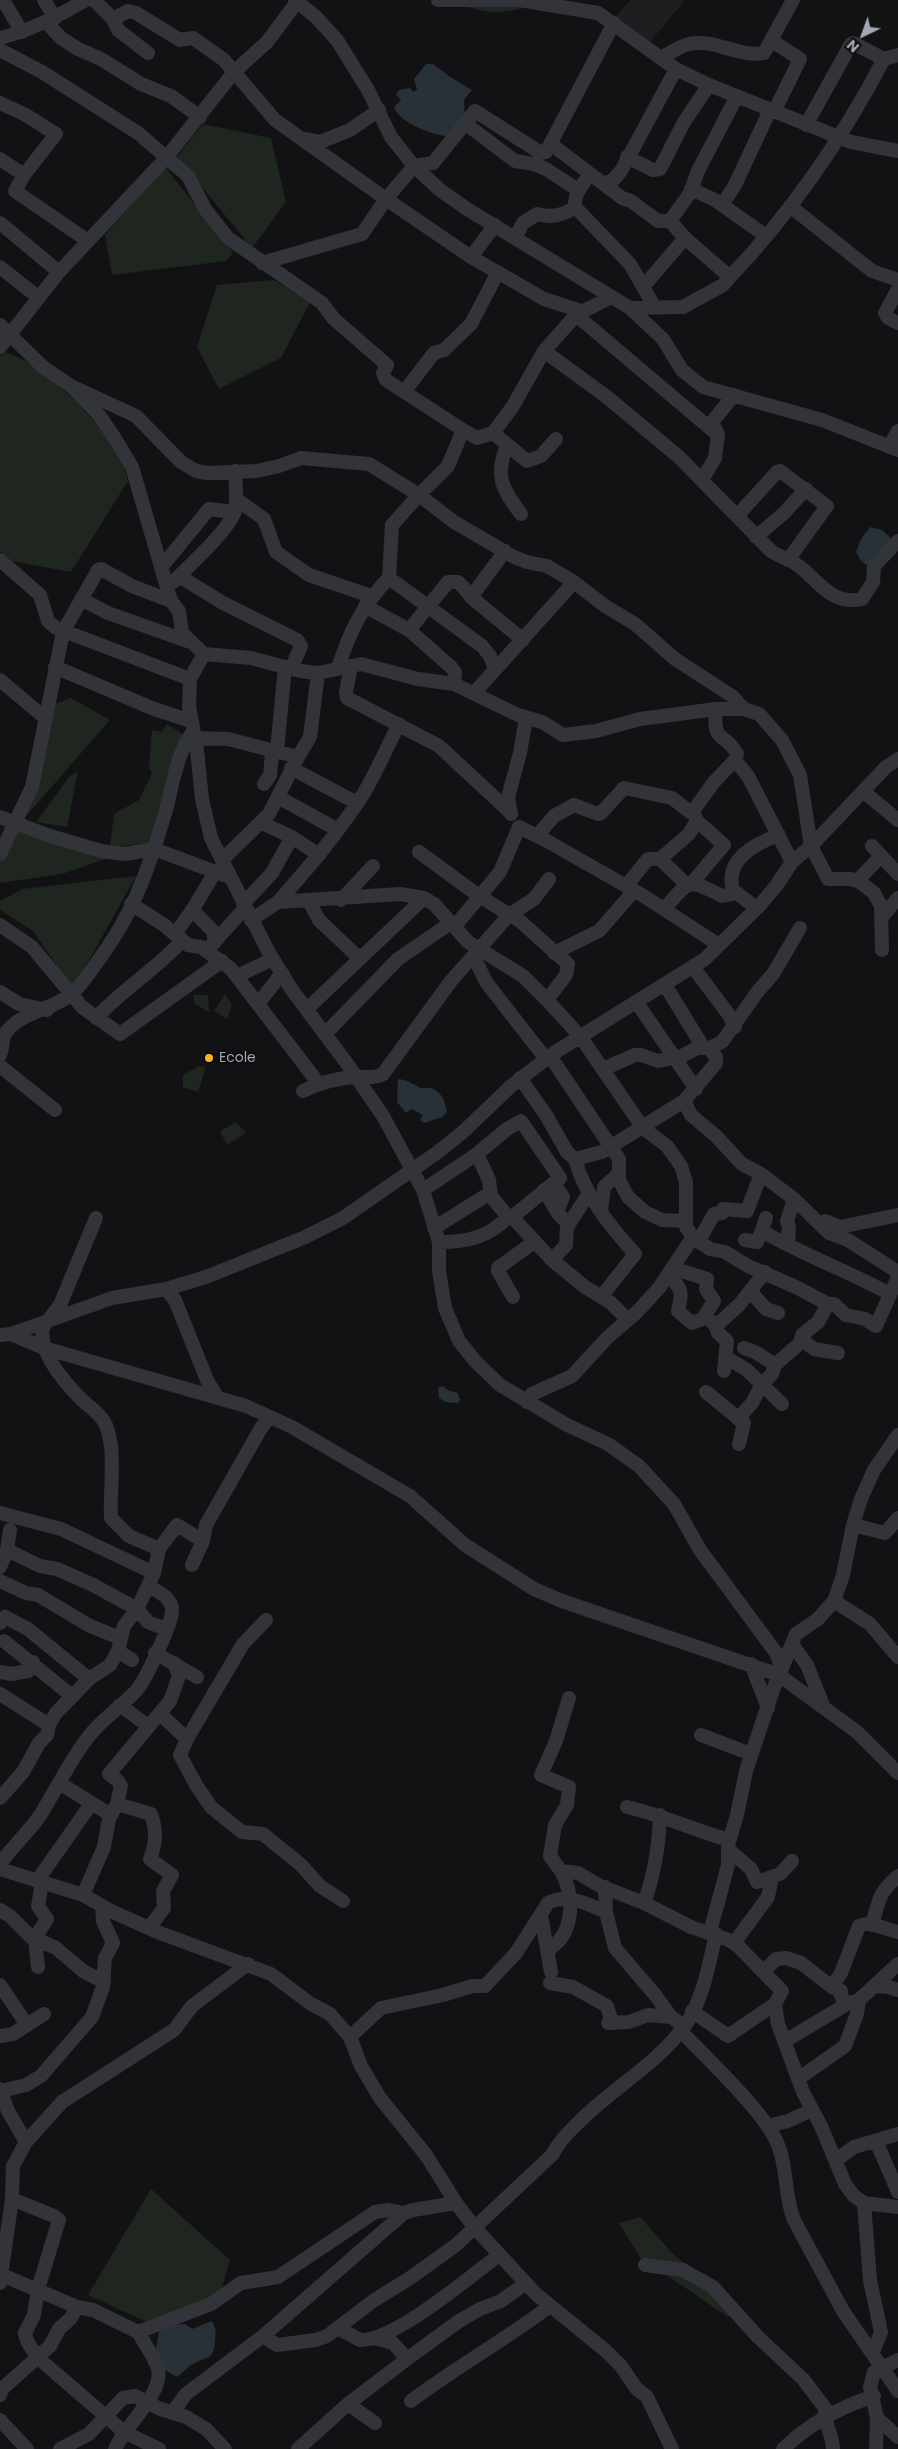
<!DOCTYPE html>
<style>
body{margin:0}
#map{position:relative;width:898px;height:2449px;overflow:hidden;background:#121214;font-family:Poppins,sans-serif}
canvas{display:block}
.north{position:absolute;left:838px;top:10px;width:50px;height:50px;-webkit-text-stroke:4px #0d0d0e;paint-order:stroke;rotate:222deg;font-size:14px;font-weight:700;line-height:20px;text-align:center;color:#a2a8b5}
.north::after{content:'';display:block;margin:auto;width:18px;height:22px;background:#a2a8b5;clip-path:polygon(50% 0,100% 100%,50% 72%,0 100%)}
</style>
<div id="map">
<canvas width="898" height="2449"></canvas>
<div class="north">N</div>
</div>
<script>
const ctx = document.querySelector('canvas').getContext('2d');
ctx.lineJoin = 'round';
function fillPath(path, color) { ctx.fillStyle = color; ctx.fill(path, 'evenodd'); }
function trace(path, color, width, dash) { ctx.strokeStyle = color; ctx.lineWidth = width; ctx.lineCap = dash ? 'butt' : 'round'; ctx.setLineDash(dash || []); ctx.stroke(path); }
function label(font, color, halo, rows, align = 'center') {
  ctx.font = font + ' Poppins,sans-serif'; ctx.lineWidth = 4; ctx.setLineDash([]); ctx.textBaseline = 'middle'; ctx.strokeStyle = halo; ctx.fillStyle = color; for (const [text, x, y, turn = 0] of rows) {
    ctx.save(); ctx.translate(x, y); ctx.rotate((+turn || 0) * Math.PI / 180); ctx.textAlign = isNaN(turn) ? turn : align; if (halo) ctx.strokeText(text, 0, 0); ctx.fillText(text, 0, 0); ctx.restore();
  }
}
const built = new Path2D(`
 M630,0h55l-34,41 -8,2 -28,-25z`);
const green = new Path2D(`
 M446,0l91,4c-43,13 -50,9 -91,-4z
 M203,124l68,14 15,64 -34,46 -75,-91z
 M165,167l68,86 -7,8 -114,14 -7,-40z
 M274,280l36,22 -29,56 -62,31 -22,-42 20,-62z
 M4,352c40,11 91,65 113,100 6,8 8,20 11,29l-57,91 -59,-11 -12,-10v-195z
 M71,698l39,22 -83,95 25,-110z
 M167,724l17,11 -35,108 -39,4 4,-33 25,-14 13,-27 -3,-6 3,-37 10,2z
 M78,771l-11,56 -31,-5 33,-45z
 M20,828l94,28 -52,18 -62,9v-24z
 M136,876l-63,113 -40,-58 -33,-21v-9l22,-12z
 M225,994l7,11 -5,14 -13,-8z
 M193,995h15l1,17 -14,-8z
 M199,1066l7,1 -8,25 -15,-5v-12z
 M236,1122l10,11 -19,12 -7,-14z
 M151,2189l79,71 -13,45 -68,18 -61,-28z
 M640,2217l34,38 64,51 -10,11 -66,-45 -17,-7 -26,-42z`);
const water = new Path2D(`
 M426,64h7l16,12 23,14 -8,10 1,20 -13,17c-17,-1 -52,-13 -58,-30l7,-7 -5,-6 3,-4 11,-2 4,4 3,-3 -3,-10z
 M870,527l12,3 10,9 -24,27 -7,-5 -5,-9 5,-13z
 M398,1079c10,1 14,5 23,9 3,1 8,-1 12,1 10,4 12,14 14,23l-5,5 -18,6 -4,-3 3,-5 -11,-6 -6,4 -9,-11z
 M442,1386l8,5 8,2 2,7 -2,3 -12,-1 -7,-4 -1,-10z
 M212,2321c4,7 4,11 3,19 -1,21 -8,16 -22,24 -6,3 -11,9 -16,13l-14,-8 -7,-19 3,-18 11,-7 15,-1 7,5z`);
const minor = new Path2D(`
 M3,0l19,32
 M44,0l11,18
 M94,0l19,19 5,11 30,23
 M295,0l21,17 21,23 31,50 23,47 23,29 26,24 27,19 163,99 33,31 19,31 21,17 119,33 76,30
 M438,0h82l78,13 78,56 33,16 142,57 47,9
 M113,19l15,-8 8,2 44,27 13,-2 31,22 51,60 111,79 85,58 73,42 37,12
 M46,22l15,16 17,11 23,10 40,25 30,12 29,21
 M0,38c32,-8 58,-22 86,-38
 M772,41l28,18 -26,53
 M0,50l42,22 96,61 50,43 17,33 23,29 94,65 12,16 53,46 -4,8 3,7 77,50
 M661,58c9,-5 19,-12 28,-14 26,-6 49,14 75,9l29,-53
 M0,103l24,11 32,20 -32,41 -9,16 73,50
 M466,124l49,37 19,3 12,5 32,21
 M806,125l45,-81 2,-1 31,16 14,-4
 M304,139l16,3 30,-12 29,-20
 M551,144l71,54 9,3 27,20h12l15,17 45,39
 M627,157l26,13 7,-1 24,-47 25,-37
 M0,159l24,16
 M590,174c-8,11 -16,20 -15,33l55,57 24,42
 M605,183l8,-3 8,-9 55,-102
 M691,189l24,11 51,36
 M722,205l13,-20 35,-75
 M790,206l82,65 26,9
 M670,221l20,-28 8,-22 39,-75
 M0,223l59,49
 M515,238l8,-15 14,-9c14,4 26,2 38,-7
 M471,257l24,-32
 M262,263l100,-29 24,-35 28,-33 19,-3 42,-52 66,42 5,-1 68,-129
 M0,267l39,31
 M643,287l42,-49
 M898,289l-13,24 3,5 10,5
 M630,308l53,-1 40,-22 7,-8c61,-64 113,-140 154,-218
 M576,315l142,120
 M0,325l43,42 28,19 28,29 17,25 16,27 39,134 8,10 3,22 22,21
 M0,347l59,-75 107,-114 68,-86 33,-30 30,-40
 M544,351l63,46 72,60 92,94c8,6 17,7 25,13 22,15 34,42 66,35l11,-17 1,-16 24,-25
 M71,386l65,30 45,46 15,9 11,2 50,-2 22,-5 22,-8 68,6 50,31 29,-29 15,-36 14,8 16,-5 20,-27 31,-55 32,-36 35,-18
 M404,392l30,-39 10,-3 27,-26 27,-52
 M493,433l34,28 14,-5 15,-17
 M507,446c-13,30 -4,44 14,68
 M889,447l9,-16
 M702,480l13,-22 3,-23 -6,-13 22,-27
 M236,499l28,20 12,33 33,23 62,21
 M737,516l40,-44 3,-1 47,35 -39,54
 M756,537l28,-24 22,-24
 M0,560l40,35 8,26 8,7 134,51
 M163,565l46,-56 25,3
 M179,576l44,27 74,37 4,6 -10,23
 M389,578l93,68 8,10 5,13
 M173,582c16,-16 56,-52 62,-71 3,-13 0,-27 0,-40
 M471,597l34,-46
 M81,599l27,14 82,29
 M365,606l44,24 42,37 4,5 -1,12
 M409,630l39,-48h10l6,6 7,9 52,43
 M351,666l-5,26 1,6 92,48 71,66
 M55,667l99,42 37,12
 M338,668c11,-35 25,-64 51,-90l3,-53 27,-30 35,27 60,35 13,5 20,4 27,16 31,24 30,18 40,35 57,37 12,13
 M0,680l44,37
 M475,692l99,-110
 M194,738l34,1 70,18
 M735,760l13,16 44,86
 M291,768l66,35
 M264,784l6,-9 2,-21 5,-3 8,-84
 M864,792l34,28
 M278,797l60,33
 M511,814l-3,-17 12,-44 6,-35
 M0,817l47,18 54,16 24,3 29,-5 75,28
 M262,823l30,14 27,18
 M537,836l17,-20 20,-11 24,9 3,-1 23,-25 48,10 18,14 3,-1 21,-29 21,-22 2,-6c-11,-22 -25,-9 -21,-45
 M872,846l26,28
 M419,852l60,44 41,25 48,43 -2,11 -19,25
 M0,854l32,-67 31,-155 35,-62 3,-1 31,17 39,15
 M660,859l27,26
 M222,860l47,-46 29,-57 12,-20 8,-64
 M857,881l24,-25
 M691,884l33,-39 -27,-24
 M626,886l22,-27h12l29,-25 8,-13 -4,-10
 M734,893c-12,-32 20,-49 45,-58
 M341,900l32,-34
 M309,901l10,19 41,39
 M278,902c31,-35 61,-70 86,-109 13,-22 23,-46 35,-69
 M131,904l33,21 24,20 13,2 30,22 88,115
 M243,904l29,-31 20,-36
 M665,908c25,-28 22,-30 57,-12l15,-3 19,15
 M192,910l21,21 2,11
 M881,918l17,-20
 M251,920l27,-18 122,-8 24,4 10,6 34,38 55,34 24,24 33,36 63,92 24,18 14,20 5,16v45l7,10 -34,51 -23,25 -28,24 -36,39 -40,18 -5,8
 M0,925l32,22 50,60 38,27 102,-73
 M455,926l45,-54 19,-45 28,14 95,54 77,50
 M175,934l18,-25 22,-37
 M207,950l38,-42
 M554,953l45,-22 35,-40
 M474,957l12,25 60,77
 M693,967l36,48 6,12
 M237,976l36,-17
 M665,985l38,62
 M0,992l19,12 28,6
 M637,1003l59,86
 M258,1004l24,-31
 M307,1009l117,-111
 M96,1018c27,-29 59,-48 86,-77
 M325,1034l73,-75 54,-37
 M0,1055c3,-7 2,-15 5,-21 13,-21 45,-24 64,-38 12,-8 35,-44 44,-57 25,-38 40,-85 53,-129 6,-23 12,-61 27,-78
 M550,1056l69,103v21l9,17 17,15 17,8 24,1
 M0,1066l55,44
 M603,1069l32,-14h6l17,6 24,-5 15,-8h12l13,-6 36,-51 15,-17 27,-46
 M520,1078l26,37 21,37 8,7 27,-7 82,-51 32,-38v-6l-7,-9
 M303,1091c16,-8 35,-13 53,-14 9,-1 19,2 27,-3l68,-93 58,-66 25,-16 15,-20
 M684,1101l7,14 25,21 26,28 19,10 33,25 35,34 19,7 50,32
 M477,1154l12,26 2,16 17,21 7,3 37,40 33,27 25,15 17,17
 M575,1159c10,37 35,67 60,95l-34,43
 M554,1183l9,14 -6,15
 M423,1190l54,-36 30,-25 14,-8 39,57 -49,40
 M544,1190l13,22 11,12
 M601,1211l3,-24 15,-14
 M766,1218l-4,13c41,24 86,40 128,63
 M825,1221l15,6 58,-12
 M434,1228l56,-35
 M693,1237l17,12 15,3 23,14 50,22 30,16h6l12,11 19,4 11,7 22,-49
 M745,1240l12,2 5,-11
 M439,1242c27,0 49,-4 69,-25
 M698,1242l16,-28 8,-1 1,-4 24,2 14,-37
 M788,1245l1,-18 -2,-6 7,-22
 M552,1260l14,-15 1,-18 22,-34
 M672,1268l35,11 -1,10 8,12 -10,16
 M668,1275c14,14 15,16 10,36l14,12 15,-6 9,9 24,-22 25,-32
 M166,1289l9,11 32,80 10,17
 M750,1291l16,18 12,4
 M513,1297l-15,-26v-3l36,-26
 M716,1326l2,7 9,8 -3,30
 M11,1334l33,14 202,58 46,21 118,69 55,49 44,28 25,16 28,12 217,74 78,57 41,41
 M0,1335l11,-1 101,-36 54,-9 40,-12 97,-39 40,-20 95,-66 26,-21 47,-45 43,-33 151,-94 54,-53 17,-20 16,-24 19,-16 75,-79 12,-8
 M801,1339l13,10 24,4
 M744,1348l13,5 18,12
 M732,1361l15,9 35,34
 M706,1392l38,31 -5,21
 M738,1419l14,-16 10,-19 10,-10 3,-9 25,-22 2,-8 16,-13 10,-18
 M0,1513l61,16 93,44
 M853,1525l32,8 13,-15
 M159,1549l18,-24 26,16
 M7,1550l33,16 17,3 36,16 44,24 11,13 18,7
 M192,1565l11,-24 3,-16 55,-97 9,-11
 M0,1567l7,-17 3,-20
 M0,1581l26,12 12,2 52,31 30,12
 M834,1601l36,23 28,33
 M0,1623l5,-6 23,12 61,50
 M4,1641l68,55
 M792,1644l15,21 16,40
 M118,1651l14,9
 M155,1653l42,24
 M751,1664l17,44
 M781,1669l-4,-15 -77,-104 -26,-46 -35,-38 -31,-22 -41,-19 -67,-40 -24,-23 -17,-21 -14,-33 -6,-37v-29l-16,-52 -40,-74 -35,-51 -56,-75 -24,-39 -57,-113 -9,-39 -5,-49 -8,-44 1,-27 14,-25 47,4 49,13 18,2 43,-9 57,15 36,5 64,31 24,7 21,13 33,-4 44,-12 76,-10h28l15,5 23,26 18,35 11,71 17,33h23l9,3 14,11 7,13 1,44
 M0,1672l11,2 17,-3 5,-9
 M0,1694l49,31
 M569,1698l-13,43 -15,34 28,12 -2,18 -12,20 -5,31 11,15 17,2 22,13 44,17 47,24 38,13 10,7 43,44 -7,13 3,20 25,68 18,34 24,58 9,12 10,7 34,4
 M120,1705l28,21
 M160,1714l27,25 -7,16 16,30 15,22 31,25 21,2 38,31 19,21 23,15
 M701,1735l50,19
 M187,1739l56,-95 23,-24
 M59,1783l52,32
 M0,1798l23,-26 16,-29 8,-8 2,-10 7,-12 33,-34 21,-14 8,-14 6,-25 13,-17 17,-36 5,-24 -30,-13 -18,-18c-2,-26 7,-76 -8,-98 -5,-8 -15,-14 -22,-21 -17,-17 -43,-47 -38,-72l17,-22 36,-87
 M117,1804l34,10c6,17 5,29 -1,45l22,16 -9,16 1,17 -15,20
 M627,1807c35,8 67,23 102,33
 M728,1849l23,20 6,13 23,-8 12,-13
 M0,1864c12,-17 29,-32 41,-50 16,-26 29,-54 48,-78 13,-17 32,-29 47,-45 10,-11 34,-64 36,-79 1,-15 -14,-20 -24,-26
 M0,1869l83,26 30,17 47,21 111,41 40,30 19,10 20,23 11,29 19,32 46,57 30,48 19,25 61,66 70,57 15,15 15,22 11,9 25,52
 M37,1881l54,-77
 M605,1887l1,25 9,36 41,48 15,21 13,9
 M83,1895l21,-48 5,-28 8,-15 4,-18 -3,-5 -9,-7 61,-73 9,-25 -5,-13
 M644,1903c11,-30 15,-57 16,-88
 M0,1910l10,6 21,21 25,11 27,23 21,11
 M541,1915l10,57
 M872,1925c7,-23 5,-31 26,-49
 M710,1932l18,-67v-20l9,-30 9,-44 27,-81 23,-56 22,-15 16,-18 9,-26 10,-50 8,-26 13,-29 24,-35
 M734,1943l34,-46 4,-20
 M547,1950c28,-15 28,-53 14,-79
 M38,1967l-3,-29 12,-19 -9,-13 4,-23
 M764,1971l12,-12 10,-1 15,5 31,24 9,4v5l6,8
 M550,1983l23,4 34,19 5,17
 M0,1985l27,40
 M875,1986l14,1 9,3
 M832,1987l9,-14 18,-47c12,-6 27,4 39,6
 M692,2011l36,25 47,-32
 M608,2023l21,-1 19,-7 23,2
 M681,2031c25,27 85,82 97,114 10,24 6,51 16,75l49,91 55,80
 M0,2036l13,-2 31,-20
 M350,2037l31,-29 62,-13 29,-9h13l31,-33 32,-50c19,-10 40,1 58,9
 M785,2041l62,-37 12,-4 39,-36
 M798,2079l47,-33 12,-32 2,-14
 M0,2089l8,22 18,31
 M1,2091l25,-6 15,-9 51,-59 11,-30 2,-29 8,-15 -10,-22 -1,-15
 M767,2126l21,-5 24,-11
 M876,2141l22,51
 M836,2160l18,-13 44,-13
 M12,2199l42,17 5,4 -21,69 -4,26 -9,18 2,8 10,16 87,75 35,17
 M864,2203l6,77 11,52 -8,20
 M645,2265l38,5 30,17 45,50 45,42 22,29c-2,15 8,26 8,41
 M2,2275l75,32 16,3 45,22 73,-28 30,-21 37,-6 97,-65 14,-2 15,3
 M0,2283l12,-84 1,-33 13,-24 36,-40 112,-72 18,-24 56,-42
 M338,2328l22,12c33,2 111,-64 139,-85
 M263,2336l14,9 39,-5 11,-4 46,-35 37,-23 46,-33 96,-90c7,-14 16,-22 27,-33 31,-32 81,-60 107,-98 17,-25 23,-60 30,-90
 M374,2338l19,5 14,16
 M0,2395l3,-7 47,-42 9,-17 12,-11 6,-11
 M411,2401c45,-34 94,-61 139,-95
 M348,2404l27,19
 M172,2413l14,-19 77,-58 141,-123 9,-3 43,-7
 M877,2418l21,19
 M0,2420l27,29
 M60,2449l29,-15 34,-36 12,-2 23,12 28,9 20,12 19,20
 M115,2449c9,-23 49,-55 43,-80 -3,-12 -14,-26 -20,-37
 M298,2449l50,-45 59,-45 52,-38 21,-12 21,-8 25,-18
 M783,2449c26,-25 57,-42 91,-53
 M876,2449l1,-31 -7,-31 4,-15 24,-12`);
const markers = [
 [209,1058,5,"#fbb422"]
];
const poiNames = [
 ["Ecole",219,1058]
];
fillPath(built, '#1e1e21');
fillPath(green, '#1e261f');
fillPath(water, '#283038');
trace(minor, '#333439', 14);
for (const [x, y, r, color] of markers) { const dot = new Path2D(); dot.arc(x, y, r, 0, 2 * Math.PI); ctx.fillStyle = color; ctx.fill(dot); trace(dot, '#0d0d0e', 2); }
label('14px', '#a2a8b5', '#0d0d0e', poiNames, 'left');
</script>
